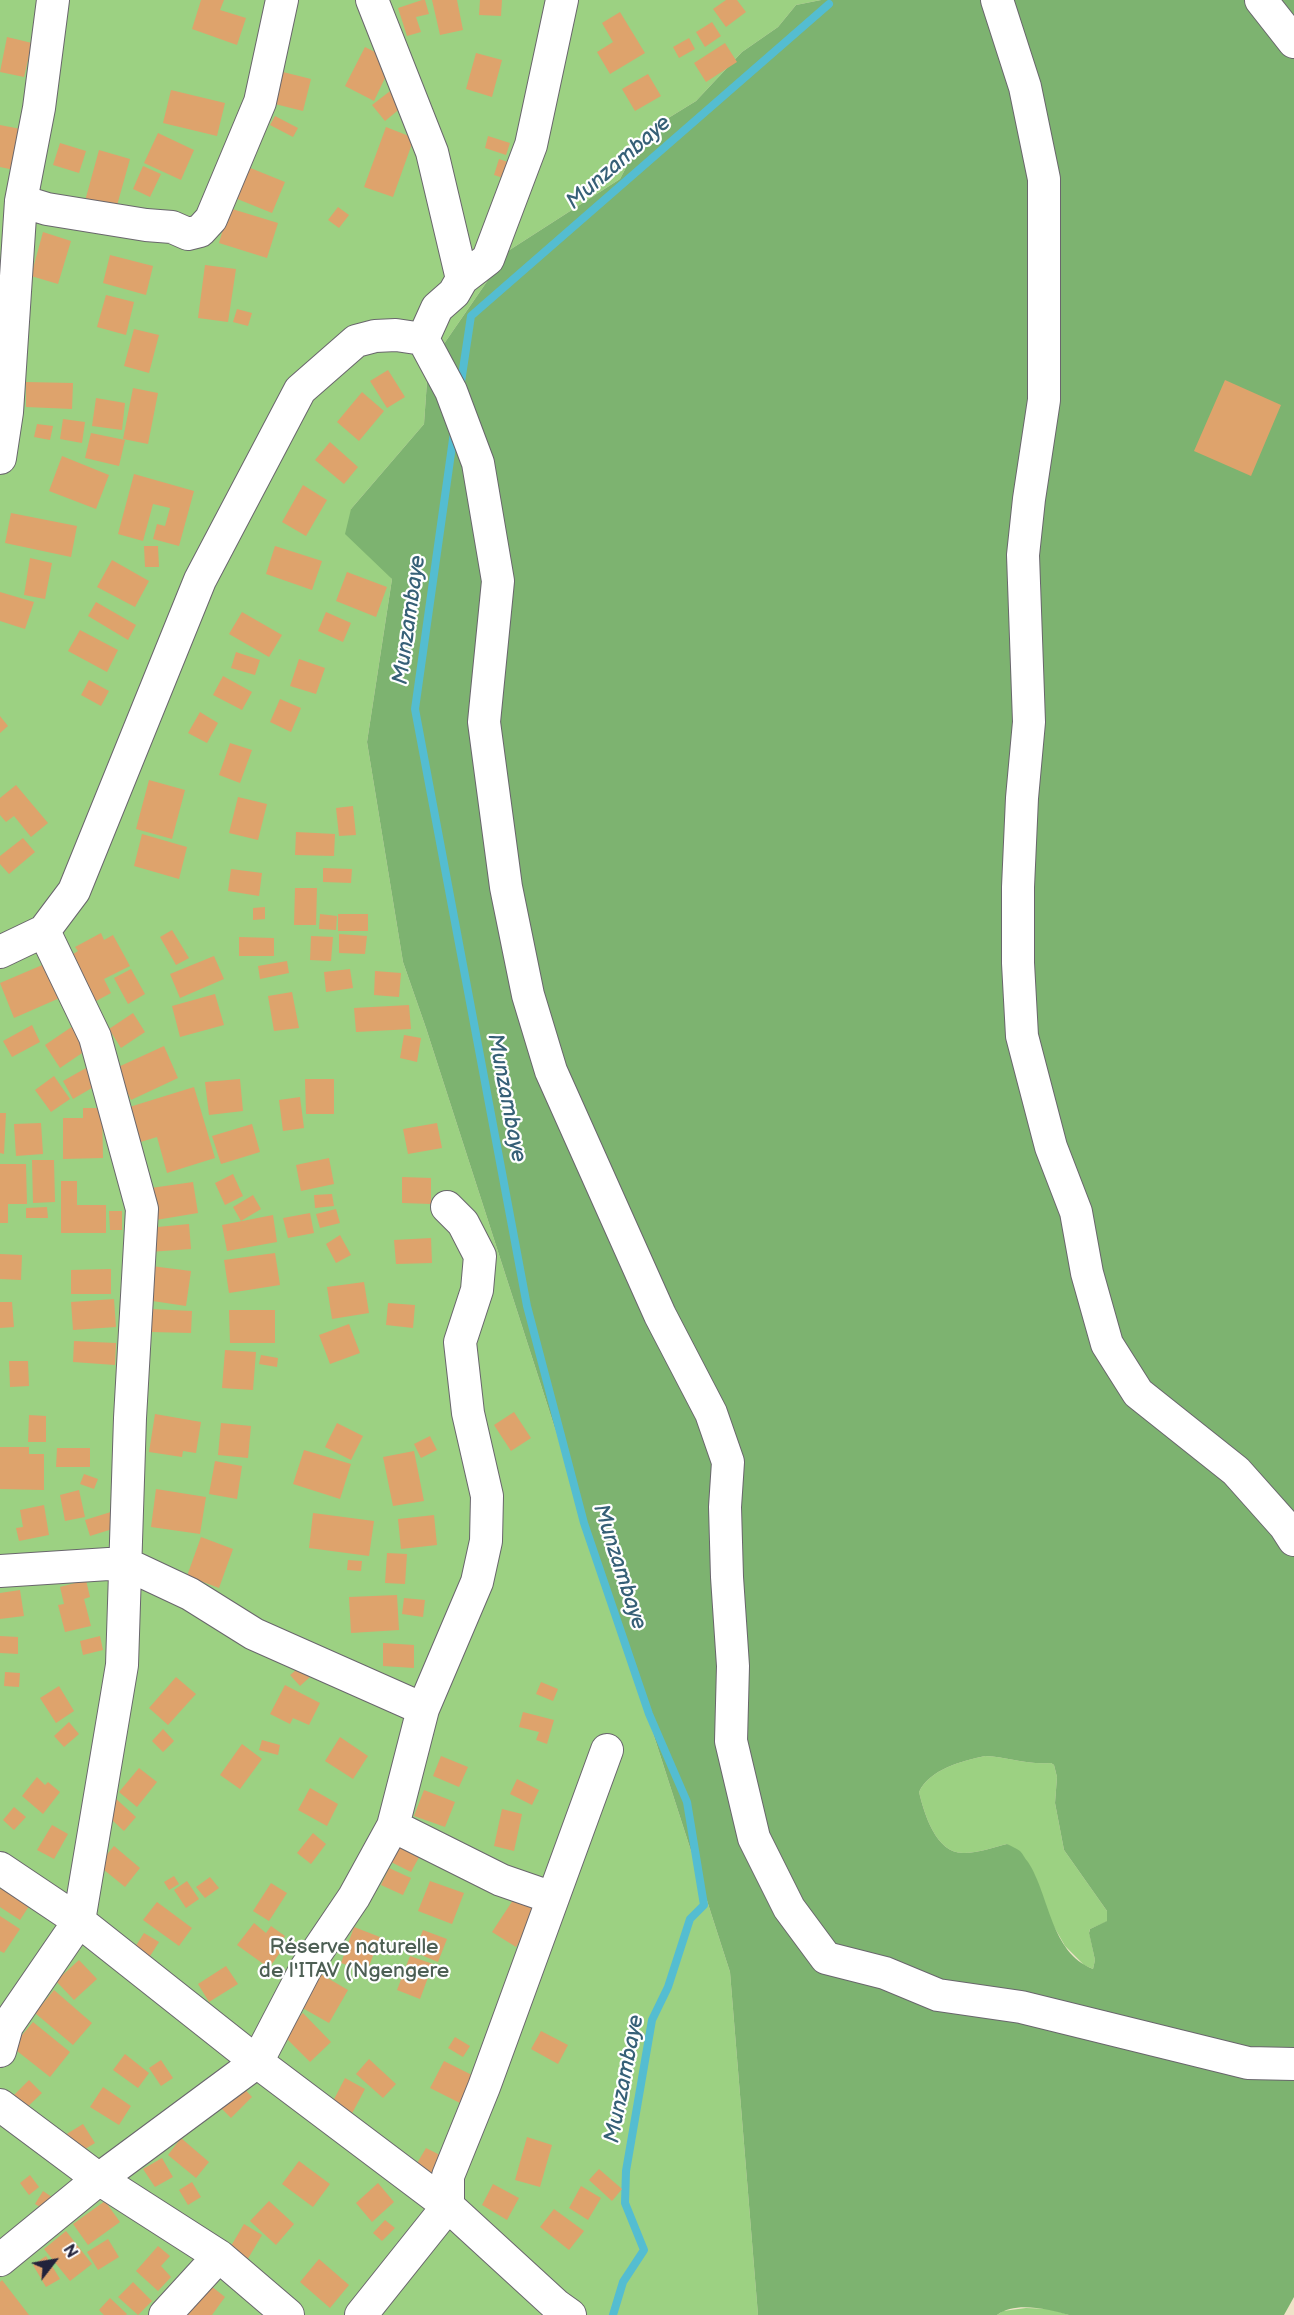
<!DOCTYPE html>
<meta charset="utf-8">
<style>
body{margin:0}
#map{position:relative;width:1294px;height:2315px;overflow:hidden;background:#eee4c8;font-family:"Balsamiq Sans",sans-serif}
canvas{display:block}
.north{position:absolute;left:24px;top:2231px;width:60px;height:60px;-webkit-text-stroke:4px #fff;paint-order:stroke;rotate:59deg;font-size:16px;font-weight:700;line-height:24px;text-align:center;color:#22223b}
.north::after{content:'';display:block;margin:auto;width:21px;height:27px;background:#22223b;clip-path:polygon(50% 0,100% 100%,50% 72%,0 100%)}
</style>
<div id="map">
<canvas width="1294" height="2315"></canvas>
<div class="north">N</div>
</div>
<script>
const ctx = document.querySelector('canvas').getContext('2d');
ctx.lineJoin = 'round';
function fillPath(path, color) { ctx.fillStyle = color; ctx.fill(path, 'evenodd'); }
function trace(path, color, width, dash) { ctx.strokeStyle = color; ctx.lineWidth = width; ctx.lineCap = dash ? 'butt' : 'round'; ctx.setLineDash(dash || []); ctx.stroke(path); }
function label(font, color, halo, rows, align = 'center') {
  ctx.font = font + ' "Balsamiq Sans",sans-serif'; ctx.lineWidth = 4.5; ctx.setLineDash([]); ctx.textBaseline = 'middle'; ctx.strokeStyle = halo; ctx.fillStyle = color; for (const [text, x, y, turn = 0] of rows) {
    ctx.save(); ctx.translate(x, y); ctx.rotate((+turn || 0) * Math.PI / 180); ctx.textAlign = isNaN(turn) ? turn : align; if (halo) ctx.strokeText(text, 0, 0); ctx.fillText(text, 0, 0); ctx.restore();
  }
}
const green = new Path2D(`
 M0,0h821l-25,5 -18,22 -36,25 -46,49 -52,32 -24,46 -112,72 -80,116 -4,57 -73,85 41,70 -25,163 36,220 23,66 304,944 28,343h-758z
 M985,1756c24,1 41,9 66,7l3,2 3,12 -2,26 9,47 43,61 1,10 -18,8 -1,3 6,28 -2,9 -9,-4 -19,-19 -58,-102c-13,3 -29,9 -43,9 -28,1 -40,-40 -45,-61 11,-23 43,-31 66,-36z
 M1026,2308l24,1 19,6h-72l6,-4z`);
const forest = new Path2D(`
 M821,0h473v2297l-10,18h-215c-21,-6 -54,-14 -72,0h-239l-28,-343 -304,-944 -23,-66 -36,-220 25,-163 -47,-45 6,-25 73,-85 4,-57 80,-116 112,-72 24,-46 52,-32 46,-49 36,-25 18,-22zM985,1756c24,1 41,9 66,7l3,2 3,12 -2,26 9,47 43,61v10l-17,8 -1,4 6,27 -2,9c-43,-17 -43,-73 -65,-107 -3,-3 -5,-8 -8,-11 -4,-3 -9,-5 -13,-7 -13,3 -29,9 -43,9 -28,1 -40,-40 -45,-61 11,-23 43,-31 66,-36z`);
const stream = new Path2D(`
 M460,389l11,-73 358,-312
 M454,432l-39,277 112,597 57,217 65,191 38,88 17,103 -14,14 -22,68 -16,33 -26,151 -1,32 19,47 -21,32 -10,33`);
const building = new Path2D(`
 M201,0h23l-4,10 26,8 -9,27 -45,-16z
 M422,0h3l4,14 -13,3 5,15 -14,4 -9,-28z
 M432,0h25l6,30 -23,5z
 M480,0h22l-1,16 -22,-1z
 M726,0h11l9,12 -20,15 -13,-18z
 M620,12l25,41 -35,21 -13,-22 16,-10 -11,-19z
 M712,22l9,14 -16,11 -9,-15z
 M7,37l25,6 -8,34 -24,-5z
 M689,38l6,11 -16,9 -6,-11z
 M725,43l12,19 -31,20 -12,-19z
 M365,47l28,14 -19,40 -29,-15z
 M476,53l26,7 -10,37 -26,-8z
 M283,72l28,7 -8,32 -28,-7z
 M648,74l13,22 -26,15 -13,-22z
 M394,88l13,15 -22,18 -13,-16z
 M171,90l54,13 -8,33 -54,-13z
 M275,116l23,12 -5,9 -23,-12z
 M0,125l26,5 -7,41 -19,-4z
 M386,127l28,11 -21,59 -29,-10z
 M158,133l36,17 -13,30 -37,-17z
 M488,136l22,7 -4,12 -21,-7z
 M60,143l26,8 -7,22 -26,-8z
 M99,150l31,9 -14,50 -31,-8z
 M499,159l15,5 -5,16 -15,-5z
 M143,166l18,8 -11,23 -17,-8z
 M248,167l37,15 -13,31 -37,-15z
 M338,207l11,8 -10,13 -11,-8z
 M229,208l49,15 -11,35 -48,-15z
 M43,232l28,9 -13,43 -27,-8z
 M110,255l43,11 -7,29 -43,-12z
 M205,265l31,4 -8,53 -30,-4z
 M106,295l28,7 -8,33 -29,-8z
 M237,309l15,4 -4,13 -15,-4z
 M134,329l25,6 -10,38 -25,-7z
 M388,370l17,27 -18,11 -17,-27z
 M1225,380l56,25 -30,71 -57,-25z
 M26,382l47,1 -1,26 -46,-2z
 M133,388l25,5 -10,51 -25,-5z
 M362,392l22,19 -25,30 -22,-19z
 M96,398l29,5 -3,27 -30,-4z
 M63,419l22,3 -3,21 -22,-4z
 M37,424l16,2 -3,14 -16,-3z
 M91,433l34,7 -6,26 -34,-8z
 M330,442l28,25 -14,17 -29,-24z
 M62,456l47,19 -13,34 -47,-18z
 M134,474l60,17 -15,55 -26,-7 4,-15 8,2 5,-18 -17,-4 -10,37 -25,-7z
 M303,485l24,15 -21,36 -24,-14z
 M11,513l66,13 -6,31 -66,-14z
 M144,546h14l1,21h-14z
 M275,546l47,15 -10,29 -46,-16z
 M30,558l22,5 -7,36 -21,-4z
 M112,560l37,21 -14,26 -38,-20z
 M347,572l40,15 -11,30 -40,-16z
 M0,592l34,10 -9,27 -25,-8z
 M96,602l40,23 -8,15 -40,-24z
 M242,612l40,23 -13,22 -40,-23z
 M326,612l25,11 -8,19 -25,-11z
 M80,630l38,20 -11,22 -39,-21z
 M236,652l24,8 -5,15 -24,-7z
 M299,659l26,9 -9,26 -26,-8z
 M223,676l29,16 -10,18 -29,-15z
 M89,680l20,11 -8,15 -20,-11z
 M280,699l21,9 -10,24 -21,-10z
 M200,712l18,11 -11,20 -19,-10z
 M0,716l8,10 -8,7z
 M230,743l22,7 -12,33 -21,-8z
 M149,780l36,10 -13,49 -36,-10z
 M16,785l32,38 -17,14 -17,-21 -8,6 -6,-7v-17z
 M238,797l29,7 -9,36 -29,-7z
 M353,806l3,29 -17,1 -3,-28z
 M296,832l39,2 -1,22 -39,-1z
 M142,834l45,13 -8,32 -45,-13z
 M23,838l12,14 -26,22 -9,-10v-8z
 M323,868l29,1 -1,14 -28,-1z
 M231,869l31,4 -3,23 -31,-5z
 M295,888h22l-1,37h-22z
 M265,907v12l-12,1v-12z
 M320,914l17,2 -1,14 -17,-1z
 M338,914h30v17h-30z
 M172,930l17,28 -13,7 -16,-28z
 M101,933l3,7 9,-5 17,31 -26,13 7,14 -24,13 -25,-45 16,-10 -3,-4z
 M339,934l28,2 -2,18 -26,-1z
 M311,936l22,1 -2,24 -21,-1z
 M239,937l35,1v18h-35z
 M214,956l10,23 -44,19 -10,-24z
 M287,961l2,12 -29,6 -2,-13z
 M47,963l15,34 -48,21 -14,-35z
 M131,969l14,25 -17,10 -14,-26z
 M350,969l3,19 -27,4 -2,-20z
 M375,971l26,2 -2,24 -25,-2z
 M292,992l7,36 -25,3 -6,-35z
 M215,994l9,31 -44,12 -8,-31z
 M409,1005l2,24 -55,3 -2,-24z
 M133,1013l12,19 -24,16 -12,-19z
 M32,1025l8,17 -28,15 -9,-16z
 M73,1026l15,23 -28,19 -15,-23z
 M404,1035l17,3 -4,24 -17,-4z
 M164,1046l14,32 -47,22 -15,-32z
 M86,1068l11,17 -24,14 -10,-18z
 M54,1076l16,23 -19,13 -16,-22z
 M240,1079l3,32 -34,4 -4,-33z
 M305,1079h29v35h-28z
 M194,1087l21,71 -48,15 -10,-36 -23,7 -11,-35z
 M300,1097l4,31 -21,3 -4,-31z
 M83,1108h19l1,50 -40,1v-41h20z
 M0,1113h6l-2,41 -4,-1z
 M41,1123l2,31 -27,2 -2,-32z
 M437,1123l5,25 -34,6 -5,-25z
 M252,1124l8,28 -39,12 -9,-28z
 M329,1158l5,26 -33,7 -5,-26z
 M32,1160h22l1,42 -22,1z
 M0,1164h26l1,40h-19v19h-8z
 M233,1174l10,22 -18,9 -10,-22z
 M402,1177l29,1v26l-29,-1z
 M61,1181h16v24h29v28h-45z
 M193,1182l5,31 -42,7 -5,-32z
 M332,1194l2,12 -19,2 -1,-13z
 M253,1195l8,14 -20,12 -8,-14z
 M47,1207l1,11h-22v-10z
 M336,1209l4,14 -20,5 -4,-14z
 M109,1211h13v19h-12z
 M310,1213l4,20 -26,5 -5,-20z
 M273,1215l4,27 -50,9 -5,-26z
 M189,1224l2,25 -42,3 -2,-24z
 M340,1235l11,20 -15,8 -10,-19z
 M431,1238l1,25 -36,1 -2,-24z
 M275,1253l5,32 -51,8 -5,-33z
 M0,1254l22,1 -1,25 -21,-1z
 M151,1266l40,5 -5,35 -40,-6z
 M111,1269v25h-40v-24z
 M364,1282l5,31 -37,6 -5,-32z
 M114,1299l2,28 -43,3 -2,-28z
 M0,1302h12l2,25 -14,1z
 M388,1303l27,2 -2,23 -27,-3z
 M151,1309l41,2 -1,22 -41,-1z
 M229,1310h46v33h-45z
 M349,1324l11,29 -30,11 -11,-29z
 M74,1341l42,2 -1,22 -42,-3z
 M225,1350l31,2 -3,38 -31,-2z
 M261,1355l17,3 -1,9 -18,-3z
 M9,1361h19l1,25 -19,1z
 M514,1412l17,26 -20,13 -17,-26z
 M155,1414l46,8 -5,31 -13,-2 -1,6 -33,-5z
 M29,1415l17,1v26h-18z
 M221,1423l30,3 -3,32 -30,-3z
 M337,1423l26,13 -12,24 -26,-13z
 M430,1436l7,14 -16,8 -7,-14z
 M0,1447h29v7h15v36l-44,-1z
 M57,1448h33v19h-34z
 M304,1450l47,14 -11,35 -47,-15z
 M414,1451l10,50 -31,5 -10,-49z
 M215,1461l27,5 -5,33 -28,-5z
 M84,1474l14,5 -4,10 -14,-5z
 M156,1489l50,8 -6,37 -49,-7z
 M79,1490l6,27 -20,4 -5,-26z
 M44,1505l5,30 -30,6 -3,-13 7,-1 -3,-17z
 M114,1511l5,16 -29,9 -5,-16z
 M313,1513l61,8 -5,35 -60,-8z
 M434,1515l3,30 -36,4 -3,-30z
 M201,1537l32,12 -14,39 -32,-12z
 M387,1553l20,1 -2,30 -20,-1z
 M348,1560l14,1 -1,10 -14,-1z
 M86,1580l4,17 -6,2 7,27 -26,6 -7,-27 6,-1 -4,-17z
 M20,1590l4,26 -24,3v-26z
 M397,1595l2,35 -48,3 -2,-36z
 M404,1598l21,2 -2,17 -21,-3z
 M0,1636l18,1v17l-18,-1z
 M100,1636l3,14 -20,5 -3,-14z
 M383,1643l31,2v23l-31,-2z
 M301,1666l9,11 -10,9 -10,-11z
 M5,1672l15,1 -1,14 -15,-1z
 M176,1677l20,17 -28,31 -19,-17z
 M541,1682l17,7 -5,12 -17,-7z
 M285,1685l35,18 -11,22 -16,-7 -3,6 -20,-10z
 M59,1686l15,25 -18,12 -16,-25z
 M523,1712l31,8 -7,24 -11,-4 3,-8 -20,-5z
 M69,1722l10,12 -15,13 -10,-11z
 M163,1729l11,12 -11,11 -11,-11z
 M340,1737l28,19 -15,23 -28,-18z
 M262,1740l18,5 -2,10 -19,-5z
 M242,1744l20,15 -22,30 -20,-14z
 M441,1756l27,11 -9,20 -26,-11z
 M139,1768l18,14 -20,25 -18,-15z
 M37,1777l8,8 3,-3 12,10 -17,22 -21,-18z
 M517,1779l22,11 -7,15 -22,-11z
 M310,1788l28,16 -11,22 -29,-16z
 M424,1790l31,12 -10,25 -31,-11z
 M113,1796l23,21 -12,14 -23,-21z
 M14,1807l12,10 -12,13 -11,-10z
 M502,1809l20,5 -8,37 -20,-5z
 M52,1825l16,9 -14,25 -17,-9z
 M313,1833l13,11 -15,20 -14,-11z
 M402,1839l21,11 -12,22 -20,-10z
 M114,1846l26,22 -15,19 -27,-22z
 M389,1868l22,10 -8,17 -22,-10z
 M174,1876l5,8 -10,6 -5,-8z
 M9,1877l24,23 -13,20 -20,-13v-17z
 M210,1877l9,11 -14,10 -9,-11z
 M187,1881l12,18 -13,9 -12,-18z
 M430,1881l34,12 -12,31 -34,-13z
 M271,1883l16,10 -18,28 -16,-10z
 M517,1894l23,15 -24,38 -24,-15z
 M157,1902l35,26 -13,18 -36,-26z
 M0,1916l20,13 -16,24 -4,-2z
 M254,1923l12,10 5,-7 14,10 -8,11 5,3 -13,18 -32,-23z
 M354,1927l26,10 -13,35 -26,-9z
 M423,1930l24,9 -9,23 -24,-10z
 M144,1933l15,9 -14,22 -15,-9z
 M410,1956l23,8 -13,35 -23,-9z
 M79,1960l18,19 -23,21 -18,-19z
 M226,1966l12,18 -29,18 -11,-18z
 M319,1973l29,17 -19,33 -30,-17z
 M54,1990l38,33 -19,22 -38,-32z
 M303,2013l28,29 -21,20 -28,-28z
 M33,2022l37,30 -20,25 -38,-30z
 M541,2031l27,14 -10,19 -27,-15z
 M455,2037l15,9 -7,11 -15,-9z
 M125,2054l24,19 -11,15 -25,-18z
 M369,2059l27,25 -13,14 -27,-24z
 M161,2060l12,18 -12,8 -12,-18z
 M444,2061l30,15 -14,27 -30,-15z
 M345,2078l20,11 -16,30 -20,-10z
 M29,2080l13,13 -22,21 -12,-13z
 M237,2081l15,16 -21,21 -16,-16z
 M103,2087l28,19 -12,19 -29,-18z
 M83,2124l12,19 -18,11 -12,-19z
 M527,2137l25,8 -12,42 -25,-7z
 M181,2138l28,24 -13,16 -28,-23z
 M426,2148l16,8 -11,18 -15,-9z
 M162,2158l11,19 -18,10 -12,-18z
 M299,2161l31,23 -17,23 -31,-23z
 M599,2169l23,20 -10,12 -23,-21z
 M30,2175l9,12 -10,8 -9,-12z
 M192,2182l9,15 -13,8 -9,-15z
 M378,2183l16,19 -22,20 -16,-19z
 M493,2184l26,14 -12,22 -25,-15z
 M581,2186l20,12 -13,22 -19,-12z
 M43,2191l15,10 -8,12 -15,-9z
 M105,2201l15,21 -32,23 -15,-21z
 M269,2201l25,23 -18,21 -26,-24z
 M554,2209l30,22 -15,19 -29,-23z
 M385,2220l10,8 -13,13 -9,-8z
 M244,2224l18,11 -16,27 -18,-11z
 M66,2231l26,33 -22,17 -26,-32z
 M108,2239l11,18 -21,13 -11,-18z
 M158,2246l12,10 -9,10 10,11 -13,14 -22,-20z
 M46,2256l14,23 -14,8 -13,-22z
 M319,2259l30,26 -19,23 -30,-26z
 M2,2280l27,35h-29v-33z
 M133,2282l19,19 -14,14 -20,-18z
 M206,2282l19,15 -13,18h-26z
 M110,2298l17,16 -1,1h-22l-5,-5z`);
const minor = new Path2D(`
 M372,0l60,152 30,127
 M997,0l28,87 19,92v221l-15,99 -6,56 6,167 -7,76 -4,89v76l4,73 29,111 25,65 11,61 20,71 31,49 98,78 49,55 9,14
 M1261,0l33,42
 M21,201l26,8 99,16 26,2 16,7 12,-3 11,-12 49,-117 22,-102
 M423,339l14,-31 17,-15 8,-14 26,-20 43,-114 31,-145
 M0,458l7,-46 14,-211 18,-93 14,-108
 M0,952l44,-21 30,-40 126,-311 100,-190 56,-49 19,-5 21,-1 27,4 28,52 27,72 20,118 -14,141 22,165 22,108 23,76 109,244 51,98 17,49 -3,45 2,70 6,89 -2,75 23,97 35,70 37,50 59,15 53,22 83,12 227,56 46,1
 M0,1571l124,-8 66,31 64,40 169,75
 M393,1826l108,54 52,18
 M0,1868l79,53 178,141 191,144 108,99 14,10
 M0,2051l7,-25 72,-105 43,-256 8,-247 12,-209 -47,-172 -51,-106
 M0,2105l99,74 120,77 69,59
 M0,2260l99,-81 158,-117 49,-94 48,-71 39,-71 30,-117 54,-127 9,-41 1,-45 -19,-83 -8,-71 17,-52 3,-34 -17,-33 -16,-16
 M165,2315l54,-59
 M361,2315l87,-109v-30l36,-89 123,-337`);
const parkNames = [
 ["Réserve naturelle",354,1948],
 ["de l'ITAV (Ngengere",354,1972]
];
const waterNames = [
 ["Munzambaye",619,163,-41],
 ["Munzambaye",410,620,-82],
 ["Munzambaye",506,1098,79],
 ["Munzambaye",619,1567,72],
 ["Munzambaye",625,2079,-79]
];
fillPath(green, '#9cd182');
fillPath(forest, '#7db370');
trace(stream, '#54bdd1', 8);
fillPath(building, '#dea36c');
trace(minor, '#69666c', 34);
trace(minor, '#fff', 32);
label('21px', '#4d5f54', '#fff', parkNames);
label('italic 22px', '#366077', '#fff', waterNames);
</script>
